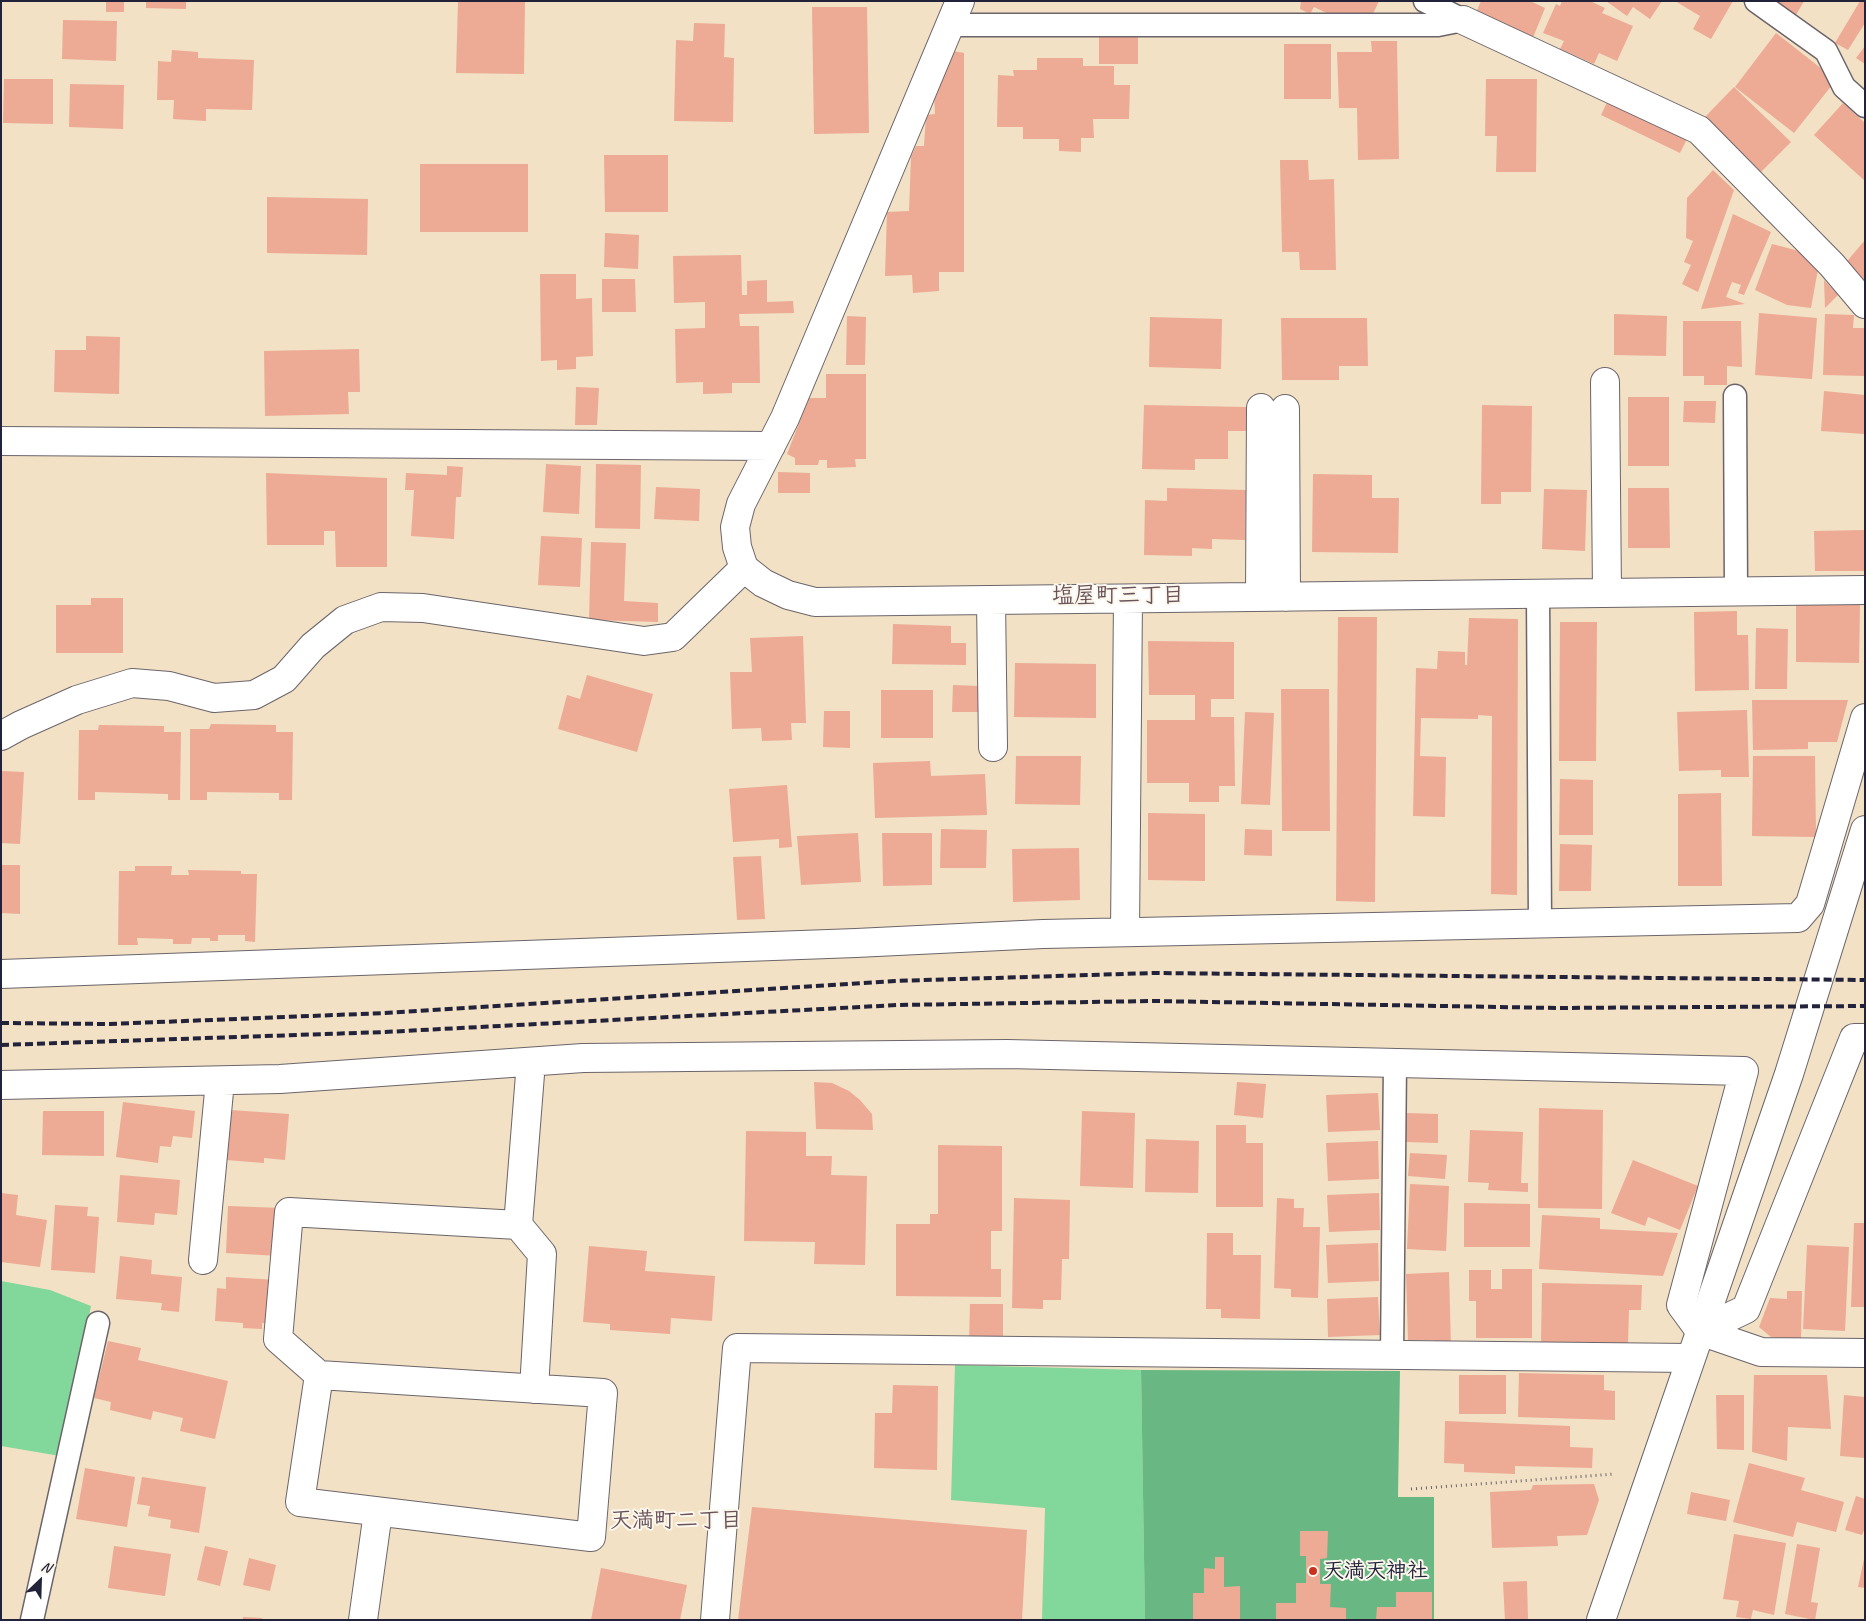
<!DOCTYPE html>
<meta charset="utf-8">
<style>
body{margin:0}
#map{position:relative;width:1866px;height:1621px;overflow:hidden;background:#f2e1c4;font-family:Caveat,sans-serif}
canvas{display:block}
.frame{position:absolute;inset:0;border:2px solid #22223b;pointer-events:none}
.north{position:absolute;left:15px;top:1556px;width:50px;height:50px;-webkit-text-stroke:4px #fbf7ec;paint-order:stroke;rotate:24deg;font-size:14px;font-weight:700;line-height:20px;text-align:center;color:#22223b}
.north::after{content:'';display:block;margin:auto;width:18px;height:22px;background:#22223b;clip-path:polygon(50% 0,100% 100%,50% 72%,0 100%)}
</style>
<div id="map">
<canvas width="1866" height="1621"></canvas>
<div class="frame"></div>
<div class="north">N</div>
</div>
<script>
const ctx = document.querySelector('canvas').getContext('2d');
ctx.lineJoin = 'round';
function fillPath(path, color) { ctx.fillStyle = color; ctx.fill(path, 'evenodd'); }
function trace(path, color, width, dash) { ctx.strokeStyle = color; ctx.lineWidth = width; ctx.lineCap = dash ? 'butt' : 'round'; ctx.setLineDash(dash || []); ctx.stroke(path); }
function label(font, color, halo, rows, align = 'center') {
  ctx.font = font + ' Caveat,"Klee One",sans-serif'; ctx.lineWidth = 4; ctx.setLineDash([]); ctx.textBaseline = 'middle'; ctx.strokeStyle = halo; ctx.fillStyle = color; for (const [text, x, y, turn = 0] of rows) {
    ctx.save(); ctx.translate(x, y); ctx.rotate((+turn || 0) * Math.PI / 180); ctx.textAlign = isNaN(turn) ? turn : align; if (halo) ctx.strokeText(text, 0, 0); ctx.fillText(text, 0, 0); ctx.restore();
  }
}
const green = new Path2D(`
 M1,1281l49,9 41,16 -31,150 -59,-10z
 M955,1365l186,5 4,250h-103l3,-112 -94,-8z`);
const forest = new Path2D(`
 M1141,1370l259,1 -2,126h36v123h-289z`);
const building = new Path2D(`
 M106,1h18v11h-18z
 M146,1h40v8l-40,-1z
 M458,1h67l-1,73 -68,-1z
 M1301,1h78l-7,15 -35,2 -23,-11 -4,7 -10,-5z
 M1481,1h49l15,7 -13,32 -57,-25z
 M1562,1h28l15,7 -3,5 31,13 -16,35 -18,-8 -5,11 -34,-15 4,-8 -21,-8 13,-29 4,2z
 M1606,1h56l-12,18 -17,-12 -6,9z
 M1675,1h58l-22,38 -18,-10 7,-13z
 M1774,1h30l-8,14z
 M1860,1h5v22l-17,27 -13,-7z
 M812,7h55l2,126 -55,1z
 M63,20l54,1 -1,40 -54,-2z
 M694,23l31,1 -1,33 10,1 -1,64 -59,-1 2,-81 17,1z
 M1099,33h39v31h-39z
 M1776,33l60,47 -42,53 -59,-46z
 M1371,41h26l2,118 -41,1 -1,-52h-18l-2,-56h35z
 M1284,44h47v55h-47z
 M1865,46v18l-9,-6z
 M172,50l26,2v6l56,2 -2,50 -46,-1v12l-33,-2 1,-19h-17l1,-39 13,1z
 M953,51l11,2v219h-25v19l-26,2 -1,-18 -27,1 2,-64 22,-1 2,-54 5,-11h8l2,-31 9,-1 -1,-20z
 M1037,58h46v8h31v19h16l-1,34h-36l1,19h-13v14l-22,-1v-12h-36v-12h-26l1,-52 16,1 -1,-6h24z
 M4,79h49v45l-50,-1z
 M1486,79h51l-1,93h-40l1,-36h-12z
 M70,84l54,1 -1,44 -54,-2z
 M1734,87l57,55 -30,30 -56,-55z
 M1609,98l80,37 -9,18 -79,-38z
 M1843,103l22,20v58l-51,-46z
 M604,155h64v57h-63z
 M1280,160h28l1,20 25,-1 2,91h-36l-1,-18h-17z
 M420,164h108v68h-108z
 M1713,170l21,20 -36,102 -16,-8 9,-19 -7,-3 9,-21 -7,-3 1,-40z
 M267,197l101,2 -1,56 -100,-2z
 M1733,214l38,18 -27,63 -6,-2 3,-8 -9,-3 -6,15 19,7 -44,5z
 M605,233l34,2 -1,34 -34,-2z
 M1865,240v44l-22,-18z
 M1772,244l31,8 15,17 -7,39 -24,-3 -32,-15z
 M741,255l1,40h5v-14l20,-1v22l26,-1 1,12 -55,1 1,12h19l1,57h-28v10l-29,1v-12l-27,1 -1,-54 30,-1v-26l-31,1 -1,-47z
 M540,274h36v25l16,-1 1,58 -17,1v12l-19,1v-10l-16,1z
 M602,279h33l1,33h-34z
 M1824,280l14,15 -13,13z
 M1759,313l58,5 -5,61 -57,-4z
 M1614,314l53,2 -1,40 -52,-1z
 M1825,314l29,1 -1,13h12v48l-42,-1z
 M847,316l19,1 -1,48h-19z
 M1150,317l72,2 -1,50 -72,-2z
 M1281,318h86l1,48h-29v14h-57z
 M1683,321h58l1,46 -15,-1v19h-23v-9h-21z
 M86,336l34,1 -1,57 -65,-2 1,-42h31z
 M359,349l1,43h-12l1,22 -84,2 -1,-65z
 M826,374h40v85h-11l1,8 -29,1v-8h-8l-1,5h-23v-7l-8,-4 22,-56h17z
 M576,387l23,1 -2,37h-22z
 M1824,391l41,4v39l-44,-3z
 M1628,397h41v69h-41z
 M1684,401h32l-1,22 -32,-1z
 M1144,405l102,2v24h-18v28h-33v11l-53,-1z
 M1482,405l50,1 -1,86h-30v12h-20z
 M546,464l35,2 -2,48 -36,-2z
 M596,464l45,1 -1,64 -45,-1z
 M447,466l16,1 -2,30h-5l-2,42 -43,-3 3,-46h-9l1,-17 41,2z
 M778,472l32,1v20h-32z
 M266,473l121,5v89h-51l-1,-36h-11v14h-57z
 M1313,474l59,1v23h27l-1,55 -86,-1z
 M656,487l44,2 -1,32 -45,-2z
 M1167,488l79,2 -1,50 -33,-1v10l-20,-1v8l-48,-1 1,-55 22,1z
 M1628,488h41l1,60h-42z
 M1544,489l43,1 -2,61 -43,-2z
 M1865,530v41h-50l-1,-40z
 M541,536l41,2 -2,49 -42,-2z
 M591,542l35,1 -2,58 34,2v19l-69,-2z
 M91,598h32v55h-67v-48h35z
 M1796,605h64l-1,58 -63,-1z
 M1737,611v24h11l1,55 -54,1 -1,-79z
 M1338,617h39l-2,285 -39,-1z
 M1469,618l49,1 -1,276 -26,-1 1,-178 -14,-1v4l-57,-1 -1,38 26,1 -1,60 -32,-1 3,-148 21,1 1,-18 27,1v13h2z
 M1560,622h37l-1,139h-37z
 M893,624l58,2v17h15v22l-74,-1z
 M1756,628l32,1 -1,60h-32z
 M803,636l3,87h-15l1,17 -30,1 -1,-13 -29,1 -2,-57h22l-2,-34z
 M1148,641l86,1v57h-23v18h23l1,69h-16v16h-30v-19h-42v-63h48v-25h-46z
 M1015,663l81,1v54l-82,-1z
 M587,675l66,19 -16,58 -79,-23 9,-34 13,4z
 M953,685l26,1 -1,26h-26z
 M1281,689h48l1,142h-48z
 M881,690h52v48h-52z
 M1752,700h96l-11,42h-29v7l-55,1z
 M1747,710l2,67h-28v-7l-42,1 -2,-59z
 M824,711h26v37l-27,-1z
 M1245,712l29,1 -4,92 -29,-1z
 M211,724l65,1v7h17l-1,68h-13v-7l-72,-1v8h-17v-71h19z
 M99,725l65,1v6h17l-1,68h-12v-6l-73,-2v8h-17l1,-70h19z
 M1016,756h65l-1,49 -65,-1z
 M1753,756h62l1,81 -64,-1z
 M930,761l1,15 54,-2 2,41 -112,3 -2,-55z
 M1,771l23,1 -4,72 -19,-1z
 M1560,779l33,1v55h-34z
 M787,785l5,62 -13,1v-9l-46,3 -4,-53z
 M1721,793l1,93h-44v-92z
 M1148,813l57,1v67l-57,-1z
 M941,829l46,1 -1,38h-46z
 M1245,829l27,1v26l-28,-1z
 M858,833l3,49 -60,3 -4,-49z
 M882,833h50v52l-49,1z
 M1560,844l32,1 -1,46h-32z
 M1079,848l1,52 -67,2 -1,-53z
 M761,856l4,63 -28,1 -4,-63z
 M1,865h19v49l-19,-1z
 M135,866h37l-1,9h18l-1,-5 53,1v3h16l-2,68 -10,-1v-6h-27v6h-8v-3h-18l-1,6h-18v-5l-36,-1 1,7h-20l1,-74h16z
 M814,1082l18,1 17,8 11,9 12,14 1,16 -57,-1z
 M1237,1082l29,2 -3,34 -29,-3z
 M1378,1093l2,37 -52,2 -2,-37z
 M123,1102l72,9 -3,27 -19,-2 -2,11 -11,-1 -2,17 -42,-6z
 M1539,1108l64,2 -1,99 -64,-1z
 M230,1110l59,4 -4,46 -21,-2v5l-38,-3z
 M43,1111h61v45l-62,-1z
 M1082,1111l53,2 -2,75 -53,-2z
 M1406,1113l32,1v29l-32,-1z
 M1216,1125h30v18h17v64h-47z
 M1470,1130l53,2 -2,51h7v9l-40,-2 1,-7 -21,-1z
 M746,1131l60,1v24h26l-1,19 36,1 -2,89 -51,-1 1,-22 -71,-1z
 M1146,1139l53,2 -1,52 -53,-1z
 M1378,1141l1,38 -51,2 -2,-38z
 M938,1145l64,1v85h-11v38h10v28l-105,-1v-72h34v-10h8z
 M1410,1153l37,2 -2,24 -37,-3z
 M1633,1160l65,26 -18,44 -32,-13 -3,9 -34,-13z
 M120,1175l60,5 -3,35 -22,-2 -1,12 -37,-3z
 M1410,1184l39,2 -3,65 -39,-2z
 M1,1193l17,2 -2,20 31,5 -7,47 -39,-5z
 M1379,1193l1,37 -51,2 -2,-37z
 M1014,1198l56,2 -1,59h-7l-1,41h-18v9l-31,-1z
 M1277,1198l17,1v9h10l-1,19h17l-2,71 -27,-1v-8l-17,-1z
 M1464,1203l66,1v43h-66z
 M55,1205l33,2 -1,9 12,1 -4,56 -44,-3z
 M228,1206l54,2 -3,48 -53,-3z
 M1542,1215l58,3v11l78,4 -15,43 -124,-7z
 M1854,1223h11v84h-14z
 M1207,1233h26v22h28l-1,64 -39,-1v-9h-15z
 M1378,1243l1,38 -51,2 -2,-38z
 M1807,1245l42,2 -4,84 -42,-2z
 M589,1246l58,5 -2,20 70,5 -3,45 -41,-3 -1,16 -60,-4v-6l-27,-2z
 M120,1256l32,4 -1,14 31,3 -3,35 -18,-2 1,-7 -46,-4z
 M1502,1269h30v69h-56v-37h-7v-31h22v19h11z
 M1449,1272l2,75h-17v-7h-26l-2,-66z
 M226,1277l51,3 -3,44 -12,-1v6l-19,-1v-5l-28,-2 2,-33 9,1z
 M1542,1283l100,2 -1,25h-12l-1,34 -87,-2z
 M1787,1291h15l-1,48 -30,-2 -12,-10 11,-29 17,1z
 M1378,1297l2,38 -52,2 -1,-38z
 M970,1304h33v40h-34z
 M108,1341l33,7 -3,12 90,21 -13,58 -35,-8 3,-13 -30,-7 -2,9 -41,-10 1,-8 -17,-4z
 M1519,1373l85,2v15l11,1v29l-97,-3z
 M1459,1375h47v39h-47z
 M1754,1375h73l4,54 -43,-2 -1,34 -35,-9z
 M893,1385l45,1 -1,84 -63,-2 1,-55h17z
 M1716,1395h28v55l-27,-1z
 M1844,1395l21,2v61l-25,-2z
 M1445,1421l125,5v21l23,1 -1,20 -77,-2v8l-51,-2v-8l-20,-1z
 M1749,1463l56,15 -4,12 43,12 -8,30 -39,-10 -4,15 -60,-15z
 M85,1468l50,9 -8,50 -51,-8z
 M142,1477l64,10 -7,46 -29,-5 1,-8 -23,-4 2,-10 -13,-2z
 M1594,1484l5,16 -12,35 -30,1 1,10 -66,2 -2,-56 41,-2 2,-5z
 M1691,1492l39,8 -4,21 -39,-7z
 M1856,1496l9,3v29l-3,7 -17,-5z
 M752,1507l275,23 -5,90h-284z
 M1300,1531h28l-1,27 -7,1v25h11l-1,23 16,1v12h-70v-17h20v-20h10v-27h-6z
 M1734,1534l52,9 -12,72 -21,-5 -2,9 -15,-2 3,-16 -16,-2z
 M1797,1544l23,4 -9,54 7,1 -3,17 -30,-6z
 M114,1546l57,8 -6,42 -57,-8z
 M205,1546l23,5 -8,35 -23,-6z
 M1215,1557h9v30l16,-1v34h-47v-27h11v-25l11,1z
 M249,1558l27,7 -6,26 -27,-6z
 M1864,1559h1v29l-7,-1z
 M601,1568l86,17 -7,35h-89z
 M1527,1581l1,39h-23l-2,-38z
 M1396,1592h36v28h-56l1,-13h19z
 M243,1617l19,1v2h-19z`);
const path = new Path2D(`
 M1411,1489l204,-15`);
const service = new Path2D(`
 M1756,1l70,50 18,36 21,19
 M950,25h488l25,-5 -38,-19
 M1735,396l1,196
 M1538,594l2,329
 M1392,1355l3,-292
 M32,1620l66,-297`);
const minor = new Path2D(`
 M960,1l-175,417 -44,86 -6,23 2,20 7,21 19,15 25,12 27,7 1050,-12
 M1463,20l236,110 133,135 33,39
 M1605,382l2,211
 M1285,409l1,188
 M1,441l770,5
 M1260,597l1,-189
 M991,601l2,146
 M1,736l20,-11 56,-25 55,-17 37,3 45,12 40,-3 30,-16 29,-33 32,-26 36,-13 42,1 221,33 29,-4 71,-69
 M1125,932l3,-333
 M1,974l855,-31 187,-9 755,-16 12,-14 55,-186
 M1,1085l279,-6 303,-21 424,-4 737,17 -63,234 19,26 61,21 104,1
 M518,1225l24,29 -8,135
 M203,1260l17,-179
 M1700,1331l46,-22 108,-271h11
 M319,1375l284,18 -12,144 -291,-35 19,-127 -41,-36 11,-127 229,13 13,-163
 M363,1620l15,-108
 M715,1620l22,-272 953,10`);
const tertiary = new Path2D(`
 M1601,1620l188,-546 76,-244`);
const rail = new Path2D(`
 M1,1023l109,1 275,-11 510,-32 258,-8 712,7
 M1,1045l384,-13 513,-27 256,-4 403,7 308,-2`);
const markers = [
 [1313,1571,5,"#c8321e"]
];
const poiNames = [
 ["天満天神社",1323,1571]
];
const neighbourhoodNames = [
 ["塩屋町三丁目",1118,596],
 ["天満町二丁目",676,1521]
];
fillPath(green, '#82d79b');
fillPath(forest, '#69b883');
fillPath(building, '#edaa95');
trace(service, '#6b656b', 25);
trace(minor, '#6b656b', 30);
trace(tertiary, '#6b656b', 30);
trace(path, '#6b656b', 3, [1, 4]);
trace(service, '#fff', 22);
trace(minor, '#fff', 28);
trace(tertiary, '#fff', 28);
trace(rail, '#22223b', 4, [8, 4]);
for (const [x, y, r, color] of markers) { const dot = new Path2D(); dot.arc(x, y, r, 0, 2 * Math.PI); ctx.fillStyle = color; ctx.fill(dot); trace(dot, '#fbf7ec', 2); }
label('bold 21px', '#22223b', '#fbf7ec', poiNames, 'left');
label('bold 22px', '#69525a', '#fbf7ec', neighbourhoodNames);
</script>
